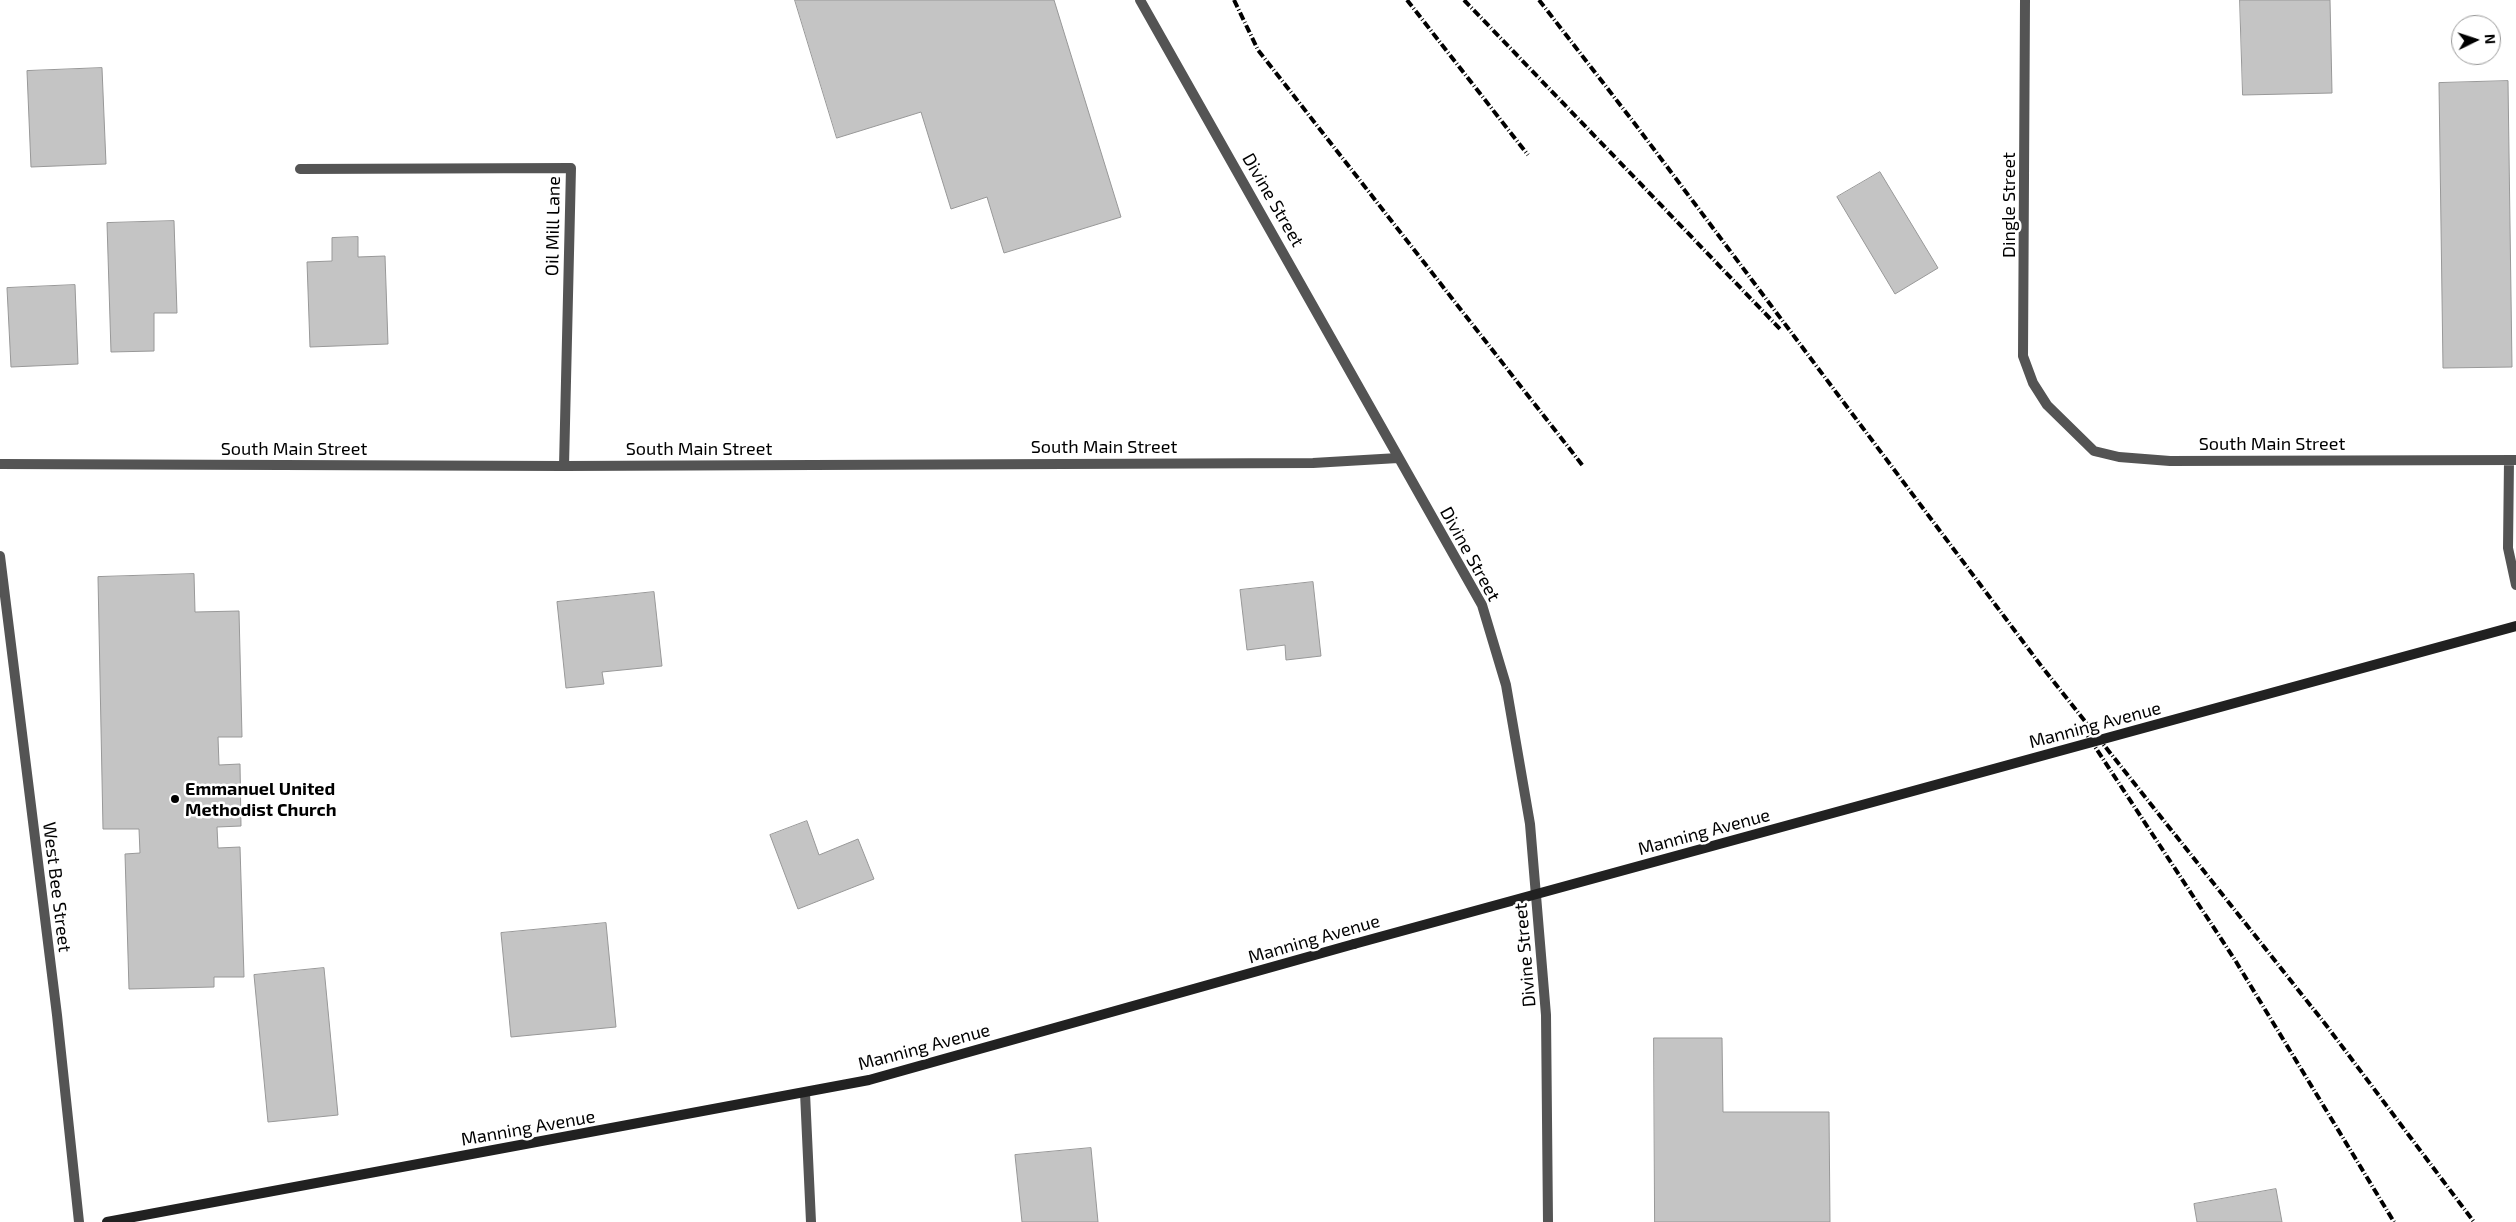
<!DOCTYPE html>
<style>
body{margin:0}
#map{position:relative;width:2516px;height:1222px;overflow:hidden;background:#fff;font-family:"Exo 2",sans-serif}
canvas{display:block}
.north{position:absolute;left:2451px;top:15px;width:50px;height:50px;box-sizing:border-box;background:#fff;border:1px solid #999;border-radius:50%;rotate:86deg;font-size:14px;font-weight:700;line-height:20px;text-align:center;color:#000}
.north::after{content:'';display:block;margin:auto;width:18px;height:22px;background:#000;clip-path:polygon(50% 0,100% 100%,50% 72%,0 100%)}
</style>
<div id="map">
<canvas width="2516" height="1222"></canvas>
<div class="north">N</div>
</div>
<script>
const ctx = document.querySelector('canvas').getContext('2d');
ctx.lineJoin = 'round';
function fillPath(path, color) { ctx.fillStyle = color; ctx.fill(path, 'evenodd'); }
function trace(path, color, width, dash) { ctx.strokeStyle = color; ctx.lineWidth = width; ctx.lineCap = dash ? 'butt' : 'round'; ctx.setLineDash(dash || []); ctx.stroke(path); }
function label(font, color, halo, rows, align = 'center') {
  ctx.font = font + ' "Exo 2",sans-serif'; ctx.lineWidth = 5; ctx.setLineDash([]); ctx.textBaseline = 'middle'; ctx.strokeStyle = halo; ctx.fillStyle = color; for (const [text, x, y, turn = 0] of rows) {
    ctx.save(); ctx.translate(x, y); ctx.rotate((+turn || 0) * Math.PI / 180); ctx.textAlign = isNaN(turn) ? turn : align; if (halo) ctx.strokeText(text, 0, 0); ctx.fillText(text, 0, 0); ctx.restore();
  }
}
const building = new Path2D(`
 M795,0h259l67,217 -117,36 -17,-56 -36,12 -30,-97 -84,26z
 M2240,0h90l2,93 -89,2z
 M102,68l4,96 -75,3 -4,-96z
 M2508,81l4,286 -69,1 -4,-285z
 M1880,172l58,96 -43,26 -58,-97z
 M174,221l3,92h-23v38l-43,1 -4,-129z
 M358,237v20l27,-1 3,88 -78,3 -3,-85 25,-1v-23z
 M75,285l3,79 -67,3 -4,-79z
 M194,574l1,38 44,-1 3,126h-24l1,28 21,-1 1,62 -24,1 1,21 22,-1 4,130h-30v10l-85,2 -4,-135 15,-1 -1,-24h-36l-5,-252z
 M1313,582l8,74 -35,4 -1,-15 -38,5 -7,-60z
 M654,592l8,74 -60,6 2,12 -38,4 -9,-86z
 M807,821l12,34 39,-16 16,40 -76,30 -28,-74z
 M606,923l10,104 -105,10 -10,-104z
 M324,968l14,147 -70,7 -14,-147z
 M1654,1038h68l1,74h106l1,110h-175z
 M1091,1148l7,74h-76l-7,-67z
 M2276,1189l6,33h-85l-3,-18z`);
const street = new Path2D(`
 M1140,0l342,605 24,80 24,139 16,191 2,207
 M2025,0l-2,356 10,27 14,22 47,46 25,6 51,4 346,-1
 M300,169l271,-1 -7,298
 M2509,460l-1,88 8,37
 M0,464l564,2 749,-3 85,-5
 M0,556l57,459 22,207
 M805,1093l6,129`);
const secondary = new Path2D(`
 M107,1222l762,-142 485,-136`);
const rail = new Path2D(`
 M1234,0l24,50 325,416
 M1407,0l121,155
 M1464,0l317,330
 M1539,0l96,124 407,543 284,358 148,197
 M2082,727l153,233 159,262`);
const secondaryBridge = new Path2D(`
 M1354,944l1162,-318`);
const markers = [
 [175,799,5,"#000"]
];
const streetNames = [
 ["Divine Street",1273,200,60],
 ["Dingle Street",2009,205,-90],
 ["Oil Mill Lane",553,226,-89],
 ["South Main Street",2272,444],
 ["South Main Street",1104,447],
 ["South Main Street",294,449],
 ["South Main Street",699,449],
 ["Divine Street",1470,554,61],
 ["Manning Avenue",2095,725,-15],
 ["Manning Avenue",1704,832,-15],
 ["West Bee Street",57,887,83],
 ["Manning Avenue",1314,939,-16],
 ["Divine Street",1525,955,-95],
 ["Manning Avenue",924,1047,-15],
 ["Manning Avenue",528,1128,-10]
];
const poiNames = [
 ["Emmanuel United",185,789],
 ["Methodist Church",185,810]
];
fillPath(building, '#c4c4c4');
trace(building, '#989898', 1);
trace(street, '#545454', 10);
trace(secondary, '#212121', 10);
trace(rail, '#000', 4, [8, 2.5, 1, 2.5]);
trace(secondaryBridge, '#212121', 10);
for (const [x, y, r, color] of markers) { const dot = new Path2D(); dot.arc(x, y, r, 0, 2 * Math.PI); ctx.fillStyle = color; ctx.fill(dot); trace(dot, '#fff', 2); }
label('18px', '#000', '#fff', streetNames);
label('bold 18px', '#000', '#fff', poiNames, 'left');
</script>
